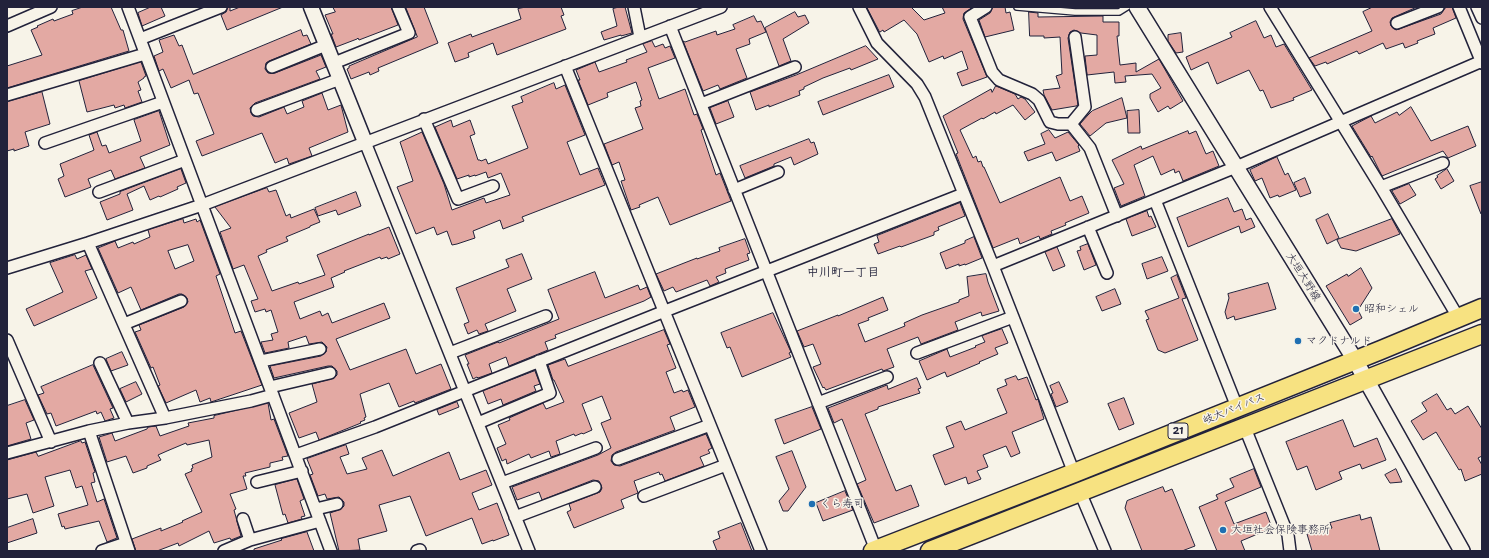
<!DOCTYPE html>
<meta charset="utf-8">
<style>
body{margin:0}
#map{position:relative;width:1489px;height:558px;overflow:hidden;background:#f7f3e8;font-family:"Shantell Sans",sans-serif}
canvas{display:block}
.frame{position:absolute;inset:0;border:8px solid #22223b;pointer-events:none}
</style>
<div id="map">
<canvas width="1489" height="558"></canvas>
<div class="frame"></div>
</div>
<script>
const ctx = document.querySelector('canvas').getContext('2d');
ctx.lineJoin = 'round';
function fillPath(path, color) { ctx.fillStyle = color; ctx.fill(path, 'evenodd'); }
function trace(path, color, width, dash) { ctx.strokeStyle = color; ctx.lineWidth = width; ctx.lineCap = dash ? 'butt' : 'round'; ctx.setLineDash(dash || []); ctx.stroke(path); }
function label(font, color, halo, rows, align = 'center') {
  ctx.font = font + ' "Shantell Sans","Klee One",sans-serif'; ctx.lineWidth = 3; ctx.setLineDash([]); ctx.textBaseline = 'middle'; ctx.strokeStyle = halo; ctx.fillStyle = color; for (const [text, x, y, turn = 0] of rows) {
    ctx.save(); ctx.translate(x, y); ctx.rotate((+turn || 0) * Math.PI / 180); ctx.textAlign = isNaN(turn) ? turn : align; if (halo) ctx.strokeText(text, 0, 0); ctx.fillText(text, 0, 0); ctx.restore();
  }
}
const building = new Path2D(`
 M83,7h28l10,23h2l6,21 -122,37v-22l35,-11 -11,-25 7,-3 -1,-1 16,-7 1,2 19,-7 -1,-3z
 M151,7h10l4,9 -23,10 -4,-13z
 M228,7h2v4l10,-4h43l-56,23 -6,-15 5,-3z
 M333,7h58l7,18 -39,15 -1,-2 -1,1 -21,8 -5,-13h2l-8,-19 10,-3z
 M406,7h18l14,36 -60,25 1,3 -9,4 -1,-3 -18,7 -4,-10 2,-1v-2l68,-29z
 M526,7h35l3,8 -3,1 5,13 -69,26 -4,-12 -25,10 1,4 -14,5 -7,-19 23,-9 1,3 49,-18 -3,-10z
 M619,7h6l7,26 -11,3v-1l-17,5 -3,-8 16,-6 -4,-17z
 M867,7h44l13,13 21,-7 -3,-6h31l-9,6 -1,6 24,58 -25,9 -5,-13 11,-4 -6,-18 -18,8 -1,-3 -14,6 -12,-28 -13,-14 -20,12 -1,-2 -3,2z
 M993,7h12l1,6 4,-1 4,18 -29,7 -6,-17 11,-7z
 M1373,7h44l-25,11 -2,4 1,4 5,4 45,-16 4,-6 3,-1h4l4,11 -23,10 2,6 -18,7 1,2 -13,5 -2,-5 -17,6 -3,-6 -24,11 -2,-3 -30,13 -1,-2 -11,4 -6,-8 63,-27 -9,-19z
 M795,12l3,5 7,-2 4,8 -26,16 8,22 -12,5 -14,-38z
 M1029,12l9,1v4l65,-1v6h16v14h-2l3,29 16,-2v9l23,-13 24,42 -13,8 -2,-3 -10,6 -8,-14v-4l11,-6 -9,-14 -27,2 1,6 -11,1 -1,-11 -27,3 -2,-19 12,-1v-20l-16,-2 -7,-3 -4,2 -2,6 10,67 -2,1 -24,4 -8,-15 -1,-5 17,-2 -4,-12 6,-2 -2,-37 -16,1v-2h-14z
 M754,16l3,6 4,-1 5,11 -17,7 1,5 -14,5 11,29 -27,11 -2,-4 -15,6 -20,-50 2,1 31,-11 1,4 18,-6 -2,-4z
 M1256,21l8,17 7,-3 5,12 8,-3 28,46 -19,8 1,2 -23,8 -8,-18 -3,1 -11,-21 -32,14 -9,-22 -17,8 -5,-13 46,-20 -2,-4z
 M301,30l2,6 4,-1 4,9 -42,17 -3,2 -1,6 3,4h7l46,-18 5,12 -10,4 4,8 -65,24 -5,5 1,5 2,3 6,1 25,-10 3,7 17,-7 -2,-6 20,-8 6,17 13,-5 7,27 -39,16 3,8 -23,8 -2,-6 -12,5 -13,-30 -60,23 -6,-15 18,-7 -16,-41 -4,1 -5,-14 -18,8 -8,-19 -4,2 -5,-15 9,-4 -4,-12 15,-5 5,11 3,-1 11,29z
 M1181,33l2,19 -7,1 -8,-12v-6z
 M652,41l3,6 8,-3 2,4 5,-2 5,12 -27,10 11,31 26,-10 9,26 3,-1 6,15 -2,1 15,45 4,-2 11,28 -61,24 -12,-28 -19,8 1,2 -9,3 -10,-29 4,-1 -6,-18 -7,3 -8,-21 39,-15 -8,-21 6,-2 -1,-5 2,-1 -6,-18 -29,11 1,4 -20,8 -10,-25h2l-4,-10 19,-8 4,10 28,-10 -1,-2 21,-8 -4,-8z
 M866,46l12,13 -27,11 -1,-2 -27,10 -19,9v2l-5,2 1,4 -31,12v-2l-13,5 -6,-18 46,-17z
 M141,62l5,14 -2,1v1l-6,4 3,8 -3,1 4,11 -17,6 -1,-3 -9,3 -1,-3 -27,7 -8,-31z
 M889,75l5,12 -71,28 -5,-13z
 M554,83l2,6 9,-4 20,50 -18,7 13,33 18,-7 7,17 -83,32 2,4 -21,8 -3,-9 -27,11 2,7 -18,6 -5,1 -5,-14 -10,4 -3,-8 -18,7 -19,-47 16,-6 -13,-39 22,-10 22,52 8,26 32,-12 2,5 24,-8 -9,-22 -13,5 -2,-6 -11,4v-1l-6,2v-2l-12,4 -22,-52 16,-7 2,7 17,-7 5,14 -5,2 8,24h2l1,1 5,-2 2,5 40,-16 -16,-42 11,-4 -2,-5z
 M996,86l19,8 3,5 3,-2 4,2 10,13 -10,8 -12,-15 -17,9 -1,-2 -12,7 -1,-1 -22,12 13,28 3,-2 2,6 3,-1 2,6h1l16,36 60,-26 10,24 12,-5 7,17 -24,10 1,2 -15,6 1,3 -12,5 -1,-3 -19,8 -2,-6 -25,10 -37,-94 2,-1 -15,-37 48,-27 1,3z
 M42,92l8,32 -25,8 4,14 -15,5v-2l-7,2v-49z
 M1122,98l5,20 -21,5 -16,13 -10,-12 8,-9 4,-4z
 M728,101l6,16 -18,7 -6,-16z
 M1411,107l20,34 37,-15 8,20 -28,12 -5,-7 -61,25 -10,-20 -1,1 -19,-31 19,-10 4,7 22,-11 2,3z
 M1139,110l1,23h-12l-1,-22z
 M159,111l11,34 -30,12 5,11 -30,11 -4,-9 -23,9 3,8 -26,10 -7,-18 6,-3 -4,-12 32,-13 2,-1 -5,-15 8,-3 5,14 4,-1 3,8 32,-12 -7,-21z
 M1049,130l6,8 13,-6 11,13 -1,1 2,5 -24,10 -4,-9 -24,9 -4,-9 21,-8 -4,-10z
 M1188,131l1,3 7,-3 10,23 7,-3 6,15 -36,15 -4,-10 -4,2 -1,-4 -13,6 -8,-19 -19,9 11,31 -24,10 -7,-18 10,-4 -12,-24 29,-14 1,3z
 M809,139l2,4 3,-1 4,12 -24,11 -3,-8 -17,7v2l-29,12 -5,-12z
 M1277,157l8,18 3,-2 8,17 -17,7 -1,-2 -8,3 -8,-20 -7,3 -5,-11z
 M181,169l5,14 -9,4 1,2 -18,8 -1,-1 -9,4 -6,-14 -17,8 6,16 -26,10 -7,-18 20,-8v-2z
 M1447,169l7,12 -13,8 -6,-10 3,-2 -1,-1z
 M1305,178l6,15 -11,4 -6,-14z
 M1482,182v32h-1l-11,-28z
 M1409,184l7,11 -16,9 -8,-13z
 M267,188l2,4 7,-2 10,26 4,-2 1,4 23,-9 6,13 -10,4v1l-24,10 2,4 -22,9 1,2 -9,4 14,35 26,-9 1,2 26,-9 -8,-20 52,-21v1l20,-8 11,27 -12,5 -1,-2 -6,2 -1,-2 -36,14 1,1 -14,6 3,9 -40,15 6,17 20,-8 2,5 6,-3 4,10 52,-20 6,15 -54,21 14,31 56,-21 10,25 25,-10 10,25 -36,14 -1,-2 -15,6 -10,-24 -29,11 6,23 -2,1 1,2 -5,2 1,1 -42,17 -3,-8 -17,6 -10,-25 28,-11 -5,-18 22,-6 3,-3v-4l-5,-5h-4l-54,12 -4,-12 51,-10 5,-4 1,-5 -5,-5 -13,2 -3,-8 -18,6 1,6 -24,5 -4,-11 12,-2 -2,-6 7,-2 -7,-22 -5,2 -1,-3 -10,3 -4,-11 7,-2 -14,-34 -11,4 -13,-37 11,-4 -16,-21z
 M356,192l5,14 -23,9 -2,-5 -18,6 -3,-8z
 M1228,198l6,14 8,-3 4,11 5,-2 4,9 -14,6 -2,-7 -51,21 -11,-29z
 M960,203l5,13 -27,11 1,3 -5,2v3l-33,12 -1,-1 -22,8 -4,-10 5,-2 -2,-6z
 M1147,211l2,6 2,-1 5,11 -24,9 -6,-17z
 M1328,214l11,24 -12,6 -11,-24z
 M183,219l1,4 12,-4 1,3 3,-2 20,54 -4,2 19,57 6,-2 21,54 -51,17 -1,-4 -10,4 -4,-12 -30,13 -8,-17 2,-1 -7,-18 -2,1 -16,-36 6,-2 -2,-5 45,-18 4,-5 -1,-4 -5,-4h-3l-38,16 -10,-23 -13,6 -20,-45 17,-7 3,7 15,-6 1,2 16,-7 -2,-7zM188,245l6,16 -19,8 -7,-18z
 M1392,219l8,15 -44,17 -15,-3 -4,-8z
 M974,237l8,21 -17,7v-1l-6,2v-2l-13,5 -6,-16 25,-10v-2z
 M745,239l5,14 -3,1 2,6 -24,9 1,4 -10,4 3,5 -9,4 -3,-6 -31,12 -3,-5 -9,4 -8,-17 41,-16v1l23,-8 -1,-3z
 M1088,244l8,21 -12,5 -7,-19 4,-1 -1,-3z
 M1057,247l8,19 -12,5 -8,-19z
 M522,254l10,25 -25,10 9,22 -31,13 3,7 -9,3 -2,-4 -9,4 -4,-10 5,-2 -13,-34 53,-21 -3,-7z
 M75,255l2,4 9,-4 6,14 -7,2 12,27 -63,28 -8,-17 37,-17 -13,-29z
 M1162,257l6,14 -21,8 -5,-15z
 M1361,268l11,20 -14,22 4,8 -12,7 -24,-39 21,-12 1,2z
 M595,272l10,26 33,-13 2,5 7,-3 4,10 -7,4 -89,34 1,3 -11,4 3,8 -39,16 -3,-9 -17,7 3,9 -14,5 -1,-1 -4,2 -6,-15h2l-4,-9 28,-11 5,-2 1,1 60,-24 -11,-29z
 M986,274l2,8 11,29 -17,5 -1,-4 -26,10 3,8 -37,14 -3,-7 -31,12 7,18 -11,4 -1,-2 -56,21 -2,-3 -1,1 -10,-21 8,-3 -8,-20 -9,3 -7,-16 41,-16v1l45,-19 5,13 -20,8 1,2 -11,4 7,18 40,-16 -1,-3 18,-8 37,-13v-2l10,-4 -2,-19z
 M1177,275l9,23 -4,1 16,41 -33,13 -7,-3 -12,-30 3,-1 -4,-8 34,-13 -8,-20z
 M1268,283l8,26 -41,11 -1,-4 -7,3 -2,-7 4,-14 -1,-4z
 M1115,289l6,15 -19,7 -6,-14z
 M773,313l18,39 -2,1 2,4 -49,20 -12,-30 -3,1 -6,-15z
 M1002,329l6,14 -13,5 3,6 -19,8 1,1 -33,14 -2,-5 -18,8 -8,-19 28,-12 3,8 26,-10 -1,-1 10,-4 -3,-6z
 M664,330l6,14 -3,1 9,23 -10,4 8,21 8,-3 1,2 5,-2 7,17 -25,10 5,13 -59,22 -4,3 -1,6 3,4 6,1 86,-32 6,14 -4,2 2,3 -10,4 4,9 -39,15 -3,-7 -2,1 -1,-3 -25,9 4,12 -17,7 3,8 -50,20 -7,-16 4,-2 -2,-6 31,-12 2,-4 -3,-7 -6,-1 -51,20 -3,-8 -22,8 -5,-13 86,-32 13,-7 -10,-25 10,-4 -9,-23 -20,8 10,26 -9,4 -1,-1 -7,3 -1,-2 -18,7 4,13 -9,3 -2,-6 -18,7 -2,-4 -22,10 -1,-5 -4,2 -5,-13 9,-4 -8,-19 12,-5 -1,-2 34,-15 3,6 18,-7 -10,-22h-1l-5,-15 17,-6 3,7z
 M122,352l6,13 -17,6 -5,-12z
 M93,365l20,43 -3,1 4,9 -9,3 -4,-9 -4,2 -1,-3 -40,15 -5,-13 -4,1 -9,-19 6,-2 -3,-6z
 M535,371l5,13 -6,2 2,5 -33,14 -2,-6 -13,5 -5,-13z
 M1016,376l2,4 9,-3 9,23 2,-1 6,20 -32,13 8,21 -9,4 -5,-11 -23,9 5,12 -11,4 4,8 -13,5 -2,-7 -21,8 -12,-30 21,-8 -8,-20 15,-6 4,9 42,-17 -10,-24 10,-4 -2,-5z
 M917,378l4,10 -3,1 2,4 -42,14v2l-13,5 31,77 15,-6 8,21 -45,17 -17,-39 9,-4 -24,-61 -8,4 -6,-15 59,-23 1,4z
 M136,382l6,12 -16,8 -6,-13z
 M1059,382l9,20 -12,5 -5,-13 2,-1 -3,-7z
 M1437,394l10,16 4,-2 4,6 13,-8 14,23v27l-4,2 4,7v9l-17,7 -4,-12 -2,1 -23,-38 -13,8 -12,-19 16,-10 -5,-8z
 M1124,398l10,26 -15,6 -11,-26z
 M25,400l9,20 -8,3 5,16 -24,7v-40z
 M457,402l2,5 -20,8 -2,-5z
 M268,403l3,17 3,-1 14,37 -6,1 1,3 -13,3v4l-25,6 1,3h-3l4,13 -17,5 6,15 -2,1 7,26 -10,4 -1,-2 -16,5 -5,-12 -30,15 -1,-3 -21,8h-21l-4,-12 29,-11v3l22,-9 -1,-1 20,-9 -17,-38 7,-3 -1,-2 2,-1 -1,-3 20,-8 -3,-17 -22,5 -1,-2 -19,8 -9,4 3,5 -14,6v2l-14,5 -7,-17 -19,6 -8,-25 13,-4 3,8 32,-12 1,-2 8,-1 4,10 29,-10 -1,-3 26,-5v-2z
 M812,407l9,22 -37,15 -9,-24z
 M1343,420l11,27 23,-9 9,22 -24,9 -2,-5 -21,8 3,7 -26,11 -9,-24 -10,4 -11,-28z
 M81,441l1,2 3,-1 10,30 -2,1 2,9 -4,1 6,19 7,-3 13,39 -10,4 -8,-21 -34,8 -1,-3 -2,1 -4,-13 30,-9 -6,-19 -6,2 -6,-18 -25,7 9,29 -21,7 -6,-19 -20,5v-39l29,-8 2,4z
 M346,445l3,9 -9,3 7,17 20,-5 -5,-11 20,-8 11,26 56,-24 11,28 26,-10 6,15 -20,8 7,17 18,-7 12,32 -16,6v-1l-11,4 -10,-26 -46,18 -16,-40 -31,9 8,26 -29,8 2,11 -21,1 -9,-38 11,-4 3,-3v-4l-5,-5 -12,2 -2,-5 -7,2 -8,-21 3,-1 -6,-15z
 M792,451l14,36 -18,24h-5l-4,-10 10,-12 -13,-32z
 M1254,469l7,18 -36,15 9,22 32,-12 6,16 -31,13 4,10h-28l-18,-44 19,-8 -2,-4 18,-8 -4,-8z
 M1396,469l6,13 -12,1 -5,-8z
 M297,479l7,20 -4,2 5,15 -4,1 1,2 -14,4 -3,-9 -2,1 -8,-30z
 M1163,487l2,5 7,-3 23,57 -13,5h-40l-17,-43 2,-7z
 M845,491l8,19 -30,11 -7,-18z
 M1360,515l1,5 10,-3 9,34h-68l-5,-17 25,-6 -2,-5z
 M33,519l4,14 -30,10v-15z
 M741,523l11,28h-35l-4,-10 7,-3 -2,-6z
 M307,532l7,19h-60v-2l28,-9 -1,-1z`);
const service = new Path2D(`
 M1017,7l58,5h44l8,-5`);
const minor = new Path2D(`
 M128,7l203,544
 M634,7l6,30
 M859,7l18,36 40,41 8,13 68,169 81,207
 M986,7l-16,10 22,55 7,8 33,14 7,6 11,22 8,2h13l19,24 27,68
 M1270,7l111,180 77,130
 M1459,7l23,56
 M1477,7l5,11
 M1397,23l41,-16
 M7,26l44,-19
 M670,26l206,524
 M140,39l81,-32
 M334,63l75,-30 -11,-26
 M565,66l196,485
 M272,67l54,-22
 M7,95l138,-41
 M701,104l94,-37
 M257,110l83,-31
 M424,119l34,80 35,-13
 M1071,124l14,-17 -10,-70
 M365,142l164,409
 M45,143l118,-41
 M1381,187l62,-24
 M734,190l44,-18
 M99,192l86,-32
 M1155,200l82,207
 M1088,227l19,46
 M88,243l77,175
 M993,266l243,-99 246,-106
 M7,268l81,-25 114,-38 519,-198
 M124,324l57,-23
 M7,340l44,102
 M450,353l96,-37
 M917,353l96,-36
 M261,361l59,-12
 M100,363l28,60
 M270,387l60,-14
 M818,403l69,-26
 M478,423l72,-30 -11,-32
 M1245,428l43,107 2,16
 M89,431l40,120
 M7,453l82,-22 39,-8 37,-5 86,-17 22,-6
 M296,455l79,-28 290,-116 298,-117
 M618,459l92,-34
 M257,482l45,-11
 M502,483l94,-35
 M1080,492l25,59
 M644,496l82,-31
 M316,509l21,-5
 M515,517l80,-30
 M243,519l7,21
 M102,551l24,-8
 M224,551l26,-11 70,-19
 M417,551l3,-1`);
const tertiary = new Path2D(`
 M311,7l54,135`);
const secondary = new Path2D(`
 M1137,7l218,353 107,191`);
const trunk = new Path2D(`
 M873,551l201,-78 307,-123 101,-42
 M930,551l552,-217`);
const markers = [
 [1356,309,4,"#1f6fb2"],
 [1298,341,4,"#1f6fb2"],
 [812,504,4,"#1f6fb2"],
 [1223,530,4,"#1f6fb2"]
];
const shields = [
 [1178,431,20]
];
const shieldNames = [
 ["21",1178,431]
];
const streetNames = [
 ["大垣大野線",1303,277,58],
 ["岐大バイパス",1234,409,-22]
];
const poiNames = [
 ["昭和シェル",1364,309],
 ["マクドナルド",1306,341],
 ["くら寿司",820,504],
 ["大垣社会保険事務所",1231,530]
];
const neighbourhoodNames = [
 ["中川町一丁目",843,273]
];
fillPath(building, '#e3a9a3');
trace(building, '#22223b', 1);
trace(service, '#22223b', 8);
trace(minor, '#22223b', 14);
trace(tertiary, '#22223b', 17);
trace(secondary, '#22223b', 18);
trace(trunk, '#22223b', 21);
trace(service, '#f7f3e8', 5.5);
trace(minor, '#f7f3e8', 11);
trace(tertiary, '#f7f3e8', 14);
trace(secondary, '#f7f3e8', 15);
trace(trunk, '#f7e281', 18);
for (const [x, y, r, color] of markers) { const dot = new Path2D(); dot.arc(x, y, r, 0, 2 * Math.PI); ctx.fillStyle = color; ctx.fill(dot); trace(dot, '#f7f3e8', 1.5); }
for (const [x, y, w] of shields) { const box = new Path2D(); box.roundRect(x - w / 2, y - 8, w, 16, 3); ctx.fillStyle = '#f7f3e8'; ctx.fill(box); trace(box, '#22223b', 1); }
label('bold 10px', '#22223b', null, shieldNames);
label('11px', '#22223b', '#f7f3e8', streetNames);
label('11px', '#22223b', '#f7f3e8', poiNames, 'left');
label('bold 12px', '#22223b', '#f7f3e8', neighbourhoodNames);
</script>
